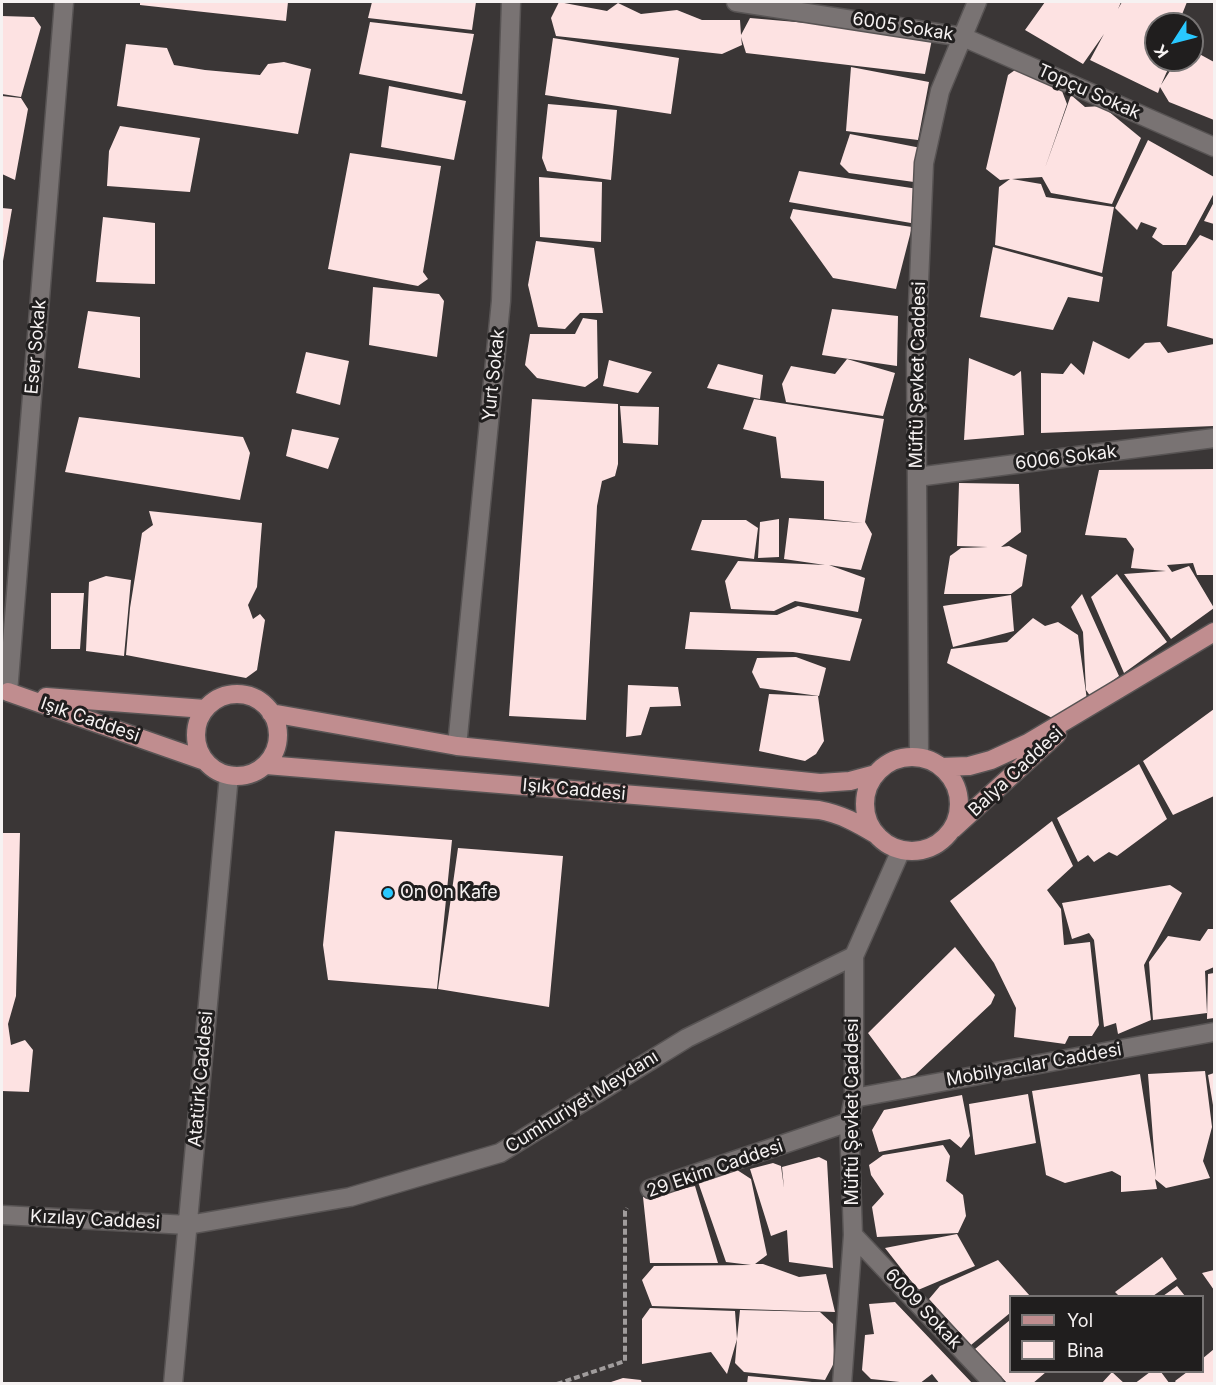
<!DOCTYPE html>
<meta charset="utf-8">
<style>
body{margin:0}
#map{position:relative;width:1216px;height:1385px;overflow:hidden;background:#3a3636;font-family:Inter,sans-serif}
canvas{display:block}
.frame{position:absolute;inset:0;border:3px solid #f6f2f2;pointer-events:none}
.legend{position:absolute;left:1009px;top:1295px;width:195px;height:78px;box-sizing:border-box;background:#201e1e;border:2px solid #767373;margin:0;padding:8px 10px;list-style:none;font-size:18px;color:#f6f2f2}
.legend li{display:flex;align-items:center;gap:12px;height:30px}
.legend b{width:30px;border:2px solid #767373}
.north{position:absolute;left:1144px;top:12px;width:60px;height:60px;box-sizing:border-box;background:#201e1e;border:2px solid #767373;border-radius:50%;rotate:234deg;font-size:16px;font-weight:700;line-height:24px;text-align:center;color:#f6f2f2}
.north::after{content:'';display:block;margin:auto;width:21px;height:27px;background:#29c8ff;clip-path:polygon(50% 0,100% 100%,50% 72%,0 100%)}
</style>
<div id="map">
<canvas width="1216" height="1385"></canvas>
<div class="frame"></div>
<ul class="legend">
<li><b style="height:8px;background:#c08d8f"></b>Yol</li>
<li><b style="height:16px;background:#fde2e2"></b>Bina</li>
</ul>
<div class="north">K</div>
</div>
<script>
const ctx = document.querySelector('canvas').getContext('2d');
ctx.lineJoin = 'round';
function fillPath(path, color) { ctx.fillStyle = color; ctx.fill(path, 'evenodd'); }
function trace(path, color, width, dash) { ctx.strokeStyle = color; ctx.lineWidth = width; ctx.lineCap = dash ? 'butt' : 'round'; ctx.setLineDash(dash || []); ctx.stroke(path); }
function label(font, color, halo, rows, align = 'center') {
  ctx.font = font + ' Inter,sans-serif'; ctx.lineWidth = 6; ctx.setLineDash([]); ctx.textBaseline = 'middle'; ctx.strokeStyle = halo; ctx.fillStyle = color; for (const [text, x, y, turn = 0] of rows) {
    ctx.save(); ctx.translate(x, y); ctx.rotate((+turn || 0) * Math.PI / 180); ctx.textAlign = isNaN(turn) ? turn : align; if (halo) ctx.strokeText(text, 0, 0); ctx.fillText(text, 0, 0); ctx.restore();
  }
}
const building = new Path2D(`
 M140,2h148l-2,19 -146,-16z
 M372,2h104l-4,28 -104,-12z
 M559,2l48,9 11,-8 23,11 36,-4 25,10h38l1,15 9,-17 183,16 -8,40 -179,-21 -5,-16 1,8 -20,9 -166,-18 -5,-18z
 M1045,2h76l-3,7 4,-7h65l-8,20 -3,2h-20v36h16l-11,25 16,-25h15v-10l22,12v58l-45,-18 -9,-15 -2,6 -68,-33 14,-26 -21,30 -58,-34z
 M2,16l32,1 7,10 -20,70 -19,-3z
 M370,22l104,12 -12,60 -103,-20z
 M553,38l126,20 -8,56 -126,-19z
 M126,44l41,4 7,17 31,5 55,5 8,-11 16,-2 27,7 -13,65 -181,-28z
 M1022,65l40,26 5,13 -22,64 26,-73 14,12 17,-1 39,32 -29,66 -61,-11 -9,-16 -30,2 29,5 5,13 68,10 -12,66 -107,-28 4,-58 11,-8 -10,1 -14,-11 22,-94z
 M851,67l78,15 -11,58 -72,-9z
 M389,86l77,15 -12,59 -73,-13z
 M2,96l19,2 7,11 -13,71 -13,-6z
 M548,104l69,6 -6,70 -64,-9 -5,-13z
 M120,126l80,12 -10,54 -83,-6 2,-35z
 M850,134l71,14 -7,34 -65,-9 -9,-9z
 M1148,140l66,37v16l-28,52h-23l-11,-8 5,-9 -16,-6 -4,8 -22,-22z
 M350,153l91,13 -18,106 5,7 -10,7 -90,-17z
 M799,171l119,18 -7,34 -122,-21z
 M539,177l63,5 -1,60 -61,-5z
 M1214,202v22l-10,-3z
 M2,208l10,1 -9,52h-1z
 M793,209l119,18 -16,62 -63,-11 -43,-60z
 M103,217l52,6v61l-59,-2z
 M1200,235l14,6v98l-47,-13 5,-54z
 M536,241l58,7 9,65h-23l-15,16 -27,-2 -10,-42z
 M993,247l110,30 -4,25 -31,-5 -15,33 -73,-13z
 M373,287l66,7 5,7 -7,56 -68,-12z
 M832,309l66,7 -1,50 -75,-11z
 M88,311l52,6v61l-62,-10z
 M583,318l14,2 1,58 -13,9 -48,-9 -12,-13 5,-31h45z
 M1093,341l36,18 16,-16 15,-1 8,11 46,-9v82l-173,7v-60l22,1 8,-11 13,12z
 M306,352l43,9 -9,44 -44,-12z
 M969,358l45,18 7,-5 3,64 -60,5z
 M847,359l48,14 -12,43 -97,-14 -4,-18 9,-18 44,8z
 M609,360l43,12 -14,21 -35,-7z
 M718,364l45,11 -3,24 -53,-11z
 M532,399l86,5v60l-3,12 -13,5 -5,25 -11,214 -77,-4z
 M754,399l130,20 -19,103 7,12 -11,36 -32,-5 36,13 -7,34 -63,-11 -21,10 -43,-2 -6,-28 13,-20 87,4 -41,-6 5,-41 74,5 -39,-4v-38l-43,-3 -5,-41 -33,-8z
 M620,406l39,1 -1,38 -35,-2z
 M79,417l164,20 7,16 -10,47 -175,-28z
 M292,429l47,9 -11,31 -42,-13z
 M1214,469v106h-17l-4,-12 -26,2 5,7 17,-6 25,42 -43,31 -47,-65 42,-3 -35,-3 3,-19 -8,-11 -41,-3 14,-65z
 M959,483l60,1 2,48 -20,15 8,-1 18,9 -5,31 -11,8h-67l6,-38 11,-8 27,-1 -31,-1z
 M149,511l113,12 -5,64 -9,18 5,14 7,-5 5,6 -8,50 -11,8 -120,-23 4,-47 12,-75 11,-8z
 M779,519v38l-21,1 2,-36z
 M702,520h44l12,8 -4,31 -63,-9z
 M1117,574l50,68 -43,31 -33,-76z
 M106,576l25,4 -7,76 -38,-5 3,-69z
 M51,593h33l-4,56h-29z
 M1082,594l37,82 -28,21 -5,-7 -3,-58 -12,-25z
 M1011,595l3,36 -61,16 -10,-41z
 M798,606l64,13 -12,42 -57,-9 -108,-3 5,-37 87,3z
 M1033,618l12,8 13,-4 20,13 9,65 -29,21 -111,-58 4,-14 56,-7z
 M796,657l30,11 -7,28 -59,-8 -8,-16 5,-14z
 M628,685l50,2 3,19 -31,1 -9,28 -15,2z
 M769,694l49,2 6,45 -8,13 -11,7 -46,-10z
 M1214,709v87l-41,19 -30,-54z
 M1139,764l28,55 -50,37 -8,-4 -15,10 -6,-7 -10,7 -21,-44z
 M1052,821l21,45 -26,24 14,19 3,36 26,-3 9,83 -7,11h-23l-4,8 -51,-7 2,-29 -22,-45 -44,-62z
 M335,831l117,9 -15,149 -109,-9 -5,-35z
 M2,833h18l-4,163 -8,28 3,21 14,-5 8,10 -4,42 -27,-1z
 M458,848l105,8 -14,151 -111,-18z
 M1170,885l12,8 -38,72 7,55 -33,14 -2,-11 -12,4 -10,-87 -5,-7 -17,6 -10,-36z
 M1208,929h6v38l-9,4 2,42 -54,7 -4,-58 19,-26 32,5z
 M955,947l40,48 -4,9 -76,71 -13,4 -34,-46z
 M1214,973v45l-7,1 1,-45z
 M1205,1071l7,56 -9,34 7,17 -44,10 -11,-9 2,10 -36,3v-16l-9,-5 -47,12 -19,-8 -14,-84 108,-17 16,103 -8,-103z
 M1214,1073v32h-1l-5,-30z
 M1028,1094l8,49 -61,12 -6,-51z
 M962,1095l8,41 -9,12 -11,-9 -71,13 -7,-22 12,-20z
 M943,1145l7,11 -4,25 17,14 3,21 -8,17 -81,4 -5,-30 12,-13 -13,-19 -2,-10 14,-10z
 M819,1157l8,4 6,107 -44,-6 -2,-32 -16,6 -21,-67 23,-6 8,3 3,22 -2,-21z
 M731,1166l20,13 16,76 -12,9h8l36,13 27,-3 9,38 -183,-6 -10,-26 12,-14 97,-1 -25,-3 -29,-83z
 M695,1186l23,77h-68l-7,-66z
 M957,1234l18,32 -57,24 -33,-42z
 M1162,1257l15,22 -24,17h-34l-4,-4z
 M998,1260l32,36h-20v17l-39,32 -42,-46 11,-13z
 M1214,1270v20l-12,-17z
 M1177,1286l8,10h-22z
 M895,1302l78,82h-33l-8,-10 -13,10 -48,-5 -9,-9 3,-35 9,-1 -5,-30z
 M650,1308l85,3 2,28 3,-29 80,2 13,12 1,39 -9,17 -81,-8 -9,-9 2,-24 -10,35 -16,-22 -69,12v-45z
 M1010,1320v52h36l-14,12h-24l-33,-35z
 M1214,1349v35h-37l-2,-3 12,-9h15v-13z
 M1112,1372l13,12h-24z
 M1150,1372h11l9,12h-36z
 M748,1376l64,6v2h-65z
 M623,1378l18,2 1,4h-37z`);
const path = new Path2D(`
 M557,1384l68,-23v-150l2,-3`);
const minor = new Path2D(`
 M736,2l227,35 251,110
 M917,477l297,-39
 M8,692l56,-690
 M457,746l44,-445 10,-299
 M919,757l-3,-404 8,-190 16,-72 37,-89
 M854,1098l360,-66
 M650,1189l199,-67
 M2,1215l186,10 162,-28 150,-44 187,-115 167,-82
 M853,1235l141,149
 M173,1384l56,-609
 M842,1384l11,-149 -4,-113 5,-24v-142l47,-106`);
const major = new Path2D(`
 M8,692l197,69
 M196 735a41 41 0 1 1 82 0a41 41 0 1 1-82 0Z
 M46,697l159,12
 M271,713l186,33 363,37 30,-2 26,-7
 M865 804a47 47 0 1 1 94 0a47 47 0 1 1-94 0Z
 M266,765l553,45c22,4 38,13 58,25
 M941,767l28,-1 22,-6 37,-17 186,-111
 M953,829l104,-95`);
const markers = [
 [388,893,6,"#29c8ff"]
];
const streetNames = [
 ["6005 Sokak",903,27,9],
 ["Topçu Sokak",1089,92,24],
 ["Eser Sokak",36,347,-85],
 ["Yurt Sokak",494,375,-84],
 ["Müftü Şevket Caddesi",918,375,-89],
 ["6006 Sokak",1066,458,-7],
 ["Işık Caddesi",90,720,19],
 ["Balya Caddesi",1016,772,-43],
 ["Işık Caddesi",574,790,5],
 ["Mobilyacılar Caddesi",1034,1065,-10],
 ["Atatürk Caddesi",201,1079,-85],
 ["Cumhuriyet Meydanı",582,1102,-32],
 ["Müftü Şevket Caddesi",853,1112,-90],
 ["29 Ekim Caddesi",715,1169,-19],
 ["Kızılay Caddesi",95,1220,3],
 ["6009 Sokak",923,1309,47]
];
const poiNames = [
 ["On On Kafe",400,893]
];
fillPath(building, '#fde2e2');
trace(minor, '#585454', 21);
trace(major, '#585454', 21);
trace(path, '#a09c9c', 4, [6, 3]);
trace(minor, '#797373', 18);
trace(major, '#c08d8f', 18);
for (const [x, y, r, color] of markers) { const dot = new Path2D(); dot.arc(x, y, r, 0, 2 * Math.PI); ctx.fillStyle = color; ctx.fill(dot); trace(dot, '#201e1e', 2); }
label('18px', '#f6f2f2', '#201e1e', streetNames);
label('18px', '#f6f2f2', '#201e1e', poiNames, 'left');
</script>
